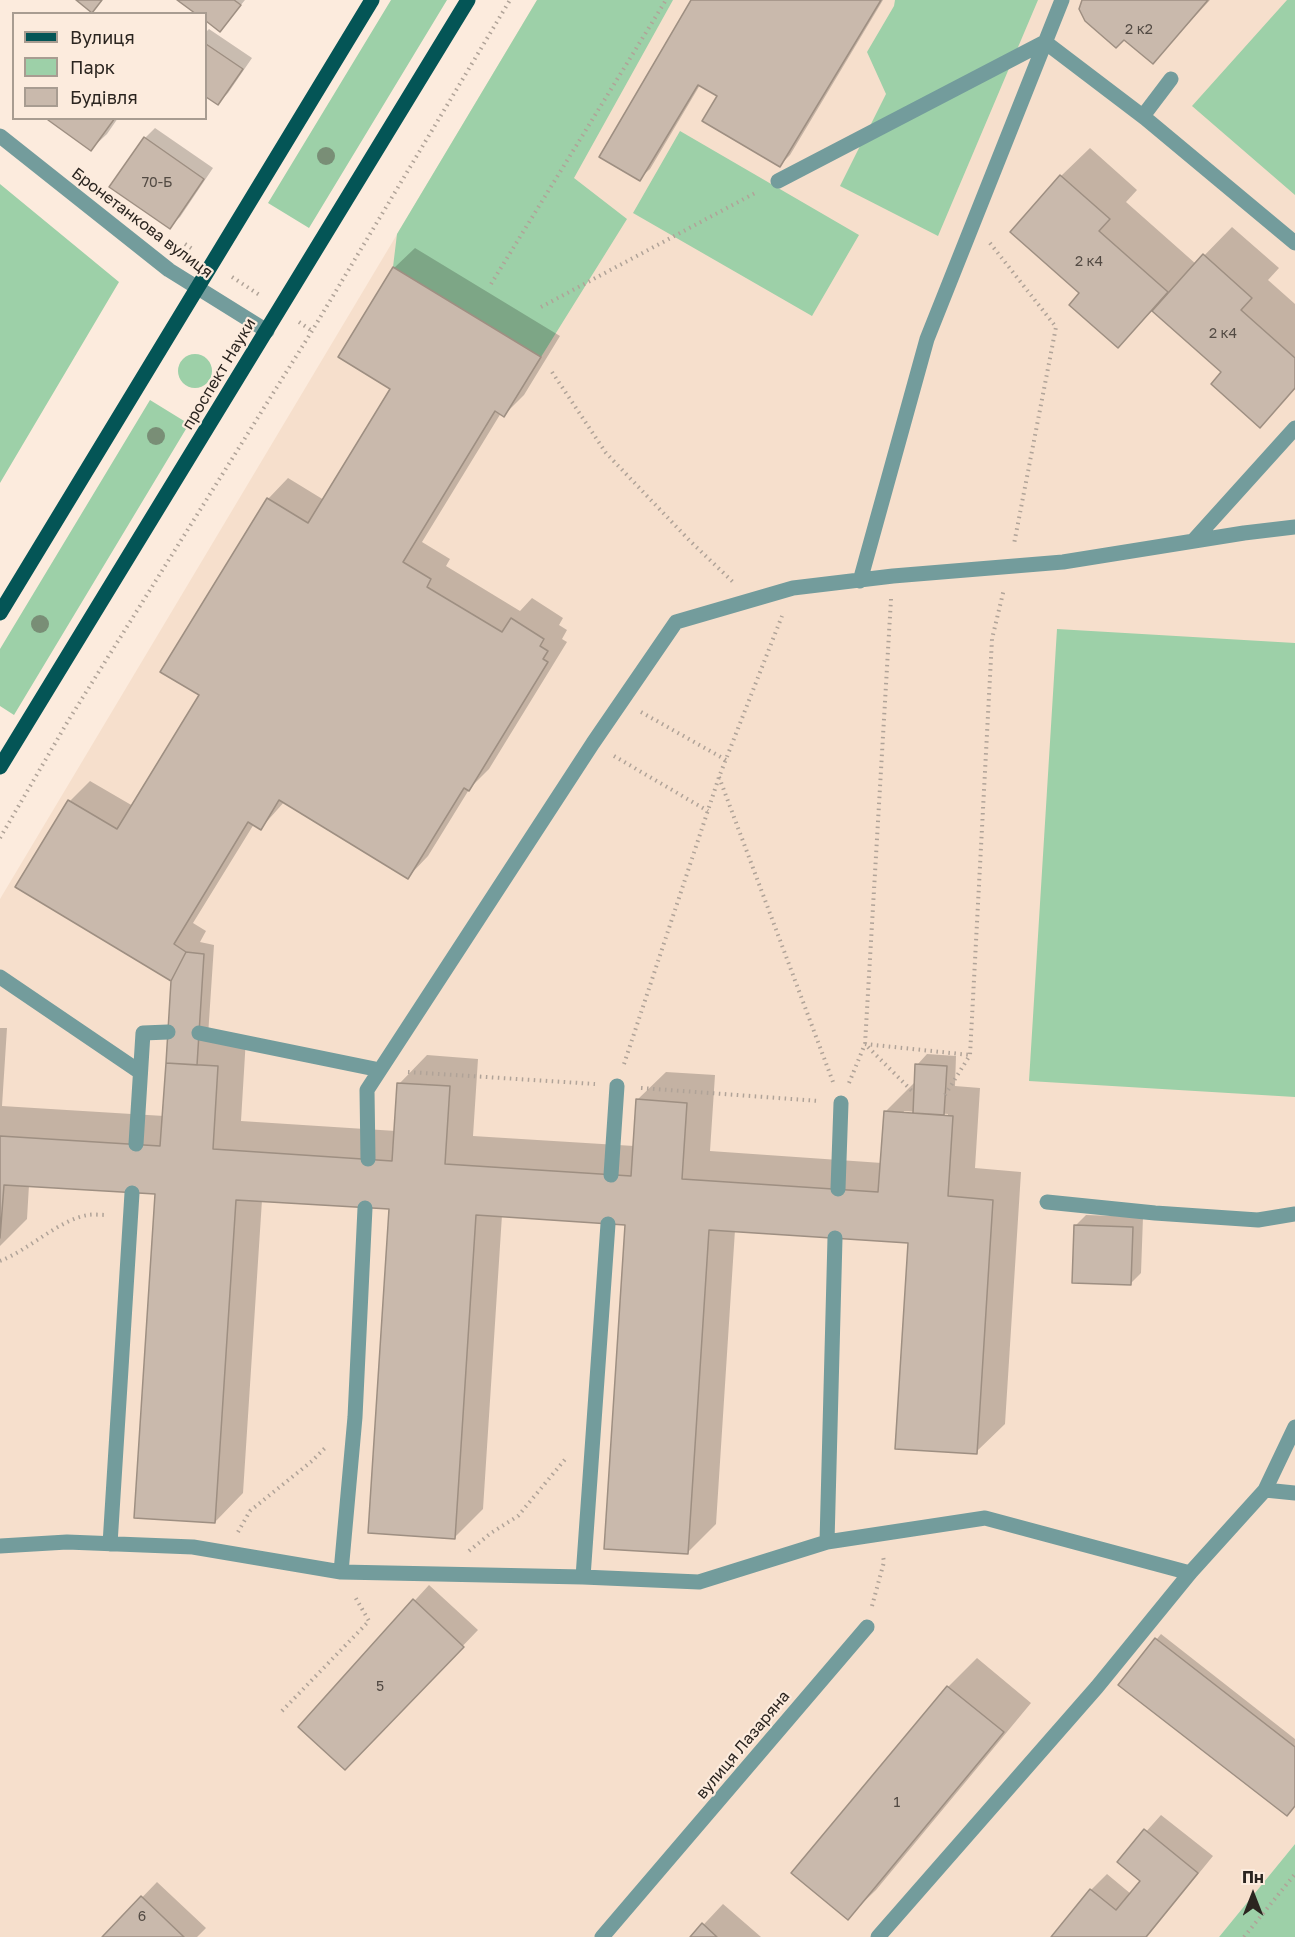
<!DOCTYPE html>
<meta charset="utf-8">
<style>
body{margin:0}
#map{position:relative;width:1295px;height:1937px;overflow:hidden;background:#fcebdd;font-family:"Golos Text",sans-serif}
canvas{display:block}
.legend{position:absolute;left:12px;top:12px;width:195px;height:108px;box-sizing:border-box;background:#fcebdd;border:2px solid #a89c91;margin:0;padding:8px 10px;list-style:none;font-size:18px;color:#2b2520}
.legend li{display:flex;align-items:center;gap:12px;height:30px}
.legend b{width:30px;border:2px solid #a89c91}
.north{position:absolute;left:1223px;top:1865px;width:60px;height:60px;-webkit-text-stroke:4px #fcebdd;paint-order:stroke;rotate:0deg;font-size:16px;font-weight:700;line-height:24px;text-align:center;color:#2b2520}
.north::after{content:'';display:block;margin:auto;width:21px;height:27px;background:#2b2520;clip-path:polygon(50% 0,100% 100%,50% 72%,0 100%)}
</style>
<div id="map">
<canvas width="1295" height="1937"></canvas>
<ul class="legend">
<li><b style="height:8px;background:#045556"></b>Вулиця</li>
<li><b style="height:16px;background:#9dd0a8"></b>Парк</li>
<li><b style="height:16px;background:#c9b9ac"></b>Будівля</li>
</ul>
<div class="north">Пн</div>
</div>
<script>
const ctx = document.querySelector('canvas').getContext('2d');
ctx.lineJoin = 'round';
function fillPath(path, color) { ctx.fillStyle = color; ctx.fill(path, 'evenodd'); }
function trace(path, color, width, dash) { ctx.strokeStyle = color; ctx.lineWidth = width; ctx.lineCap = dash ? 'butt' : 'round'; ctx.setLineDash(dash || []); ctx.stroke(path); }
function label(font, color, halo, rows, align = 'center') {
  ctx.font = font + ' "Golos Text",sans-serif'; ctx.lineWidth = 4.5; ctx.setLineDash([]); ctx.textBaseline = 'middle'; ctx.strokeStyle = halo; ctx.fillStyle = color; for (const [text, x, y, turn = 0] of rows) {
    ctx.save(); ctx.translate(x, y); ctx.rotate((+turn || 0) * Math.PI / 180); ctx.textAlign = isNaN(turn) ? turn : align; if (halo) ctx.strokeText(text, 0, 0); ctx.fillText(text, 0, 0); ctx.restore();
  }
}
const built = new Path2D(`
 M537,0h758v1844l-76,93h-1219v-1038z`);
const green = new Path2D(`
 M391,0h56l-138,228 -41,-25z
 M537,0h136l-99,178 53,41 -86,138 -148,-90 4,-33z
 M895,0h143l-100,236 -98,-50 46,-92 -19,-42 27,-46z
 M1287,0h8v195l-103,-89z
 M680,131l179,104 -47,81 -179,-103z
 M0,184l119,98 -119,201z
 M178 371a17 17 0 1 1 34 0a17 17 0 1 1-34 0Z
 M150,400l39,24 -175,291 -14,-9v-57z
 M1057,629l238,14v454l-266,-16z
 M1295,1844v93h-76z`);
const shadow = new Path2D(`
 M179,0h66l-25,30 -14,-11v-5z
 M694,0h189l-93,155 -10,10 -61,-69 -19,-11 -50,84 -11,10z
 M1084,0h126l-57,62z
 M209,29l43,29 -24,35 -10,10 -12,-8v-63z
 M50,118h68l-11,16 -16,15z
 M155,128l58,40 -33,49 -11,10 -24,-89z
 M1090,148l47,42 -11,12 70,62 36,-37 47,41 -11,12 27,24v85l-35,36 -37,-53 -70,-62 -35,36 -37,-53 -20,-117z
 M415,248l145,88 -36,59 -20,20 -3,-2 -79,129 28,17 -4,7 74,45 12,-13 31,20 -4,7 8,5 -5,9 5,3 -78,127 -19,19 -42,68 -20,21 -123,-76 -24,27 -7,-4 -61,99 13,8 -6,11 14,3 -6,91 38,2 -5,83 155,10 3,-47 28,-29 51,4 -5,77 161,10 3,-46 29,-28 49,3 -5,76 172,12 3,-51 29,-29 2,1 1,-19 10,-11 29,2 -1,30 25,2 -5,80 46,4 -16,252 -29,28 -67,-211 -174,-11 -19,294 -29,29 -61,-329 -124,-9 -19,294 -28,28 -65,-329 -128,-8 -19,293 -28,29 -59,-329 -127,-8 -2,34 -27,27v-218h7l-5,78 162,10 9,-136 -156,-94 53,-85 20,-20 43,25 68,-111 -39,-24 106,-172 20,-21 36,22 68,-111 2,-121zM904,1111l44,3v3l-45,-3z
 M1086,1215l57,2 -2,56 -10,10 -56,-57z
 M429,1585l49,45 -117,122 -61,-26z
 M1161,1634l134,105v66l-175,-121z
 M977,1658l54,45 -155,187 -29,28 -54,-45 155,-186z
 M1161,1815l52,41 -66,81h-94l38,-47 16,-16 24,20 11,-13 -23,-19z
 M157,1882l49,46 -9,9h-93z
 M723,1904l38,33h-69z`);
const building = new Path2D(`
 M76,0h26l-10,13z
 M177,0h57l7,5 -21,27 -14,-11v-7h-10z
 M691,0h190l-101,167 -78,-46 15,-25 -19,-11 -58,96 -41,-24z
 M1082,0h126l-55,64 -29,-24 -8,8 -31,-27 -6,-12z
 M206,44l37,25 -25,36 -12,-8z
 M49,118h66l-24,33 -43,-31z
 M144,137l60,42 -34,50 -61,-42z
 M1060,175l50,44 -11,12 69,61 -50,56 -49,-43 10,-12 -69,-61z
 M1203,254l49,44 -11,12 54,48v30l-35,40 -49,-44 10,-12 -69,-61z
 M393,267l148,90 -37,60 -9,-6 -92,151 28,17 -4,8 75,45 9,-14 33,21 -4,7 8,5 -5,8 5,3 -79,129 -5,-3 -56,91 -129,-79 -18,30 -13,-8 -74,122 12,8 -15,29 -156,-94 53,-87 49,29 82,-134 -39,-23 107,-174 41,25 82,-134 -52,-32z
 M186,952l18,2 -7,111 -31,-2 5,-82z
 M166,1063l52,3 -5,83 179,12 5,-78 53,3 -5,78 186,12 5,-77 51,4 -5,76 196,13 6,-81 69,5 -5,80 45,4 -16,254 -82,-5 13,-206 -199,-13 -21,324 -84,-5 21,-324 -149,-10 -21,324 -87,-6 21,-324 -153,-9 -21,323 -81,-5 21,-324 -151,-9 -4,53v-102l160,10z
 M915,1064l32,2 -3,49 -31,-2z
 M1074,1225l59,2 -2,58 -59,-2z
 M413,1599l51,48 -119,123 -47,-43z
 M1155,1638l140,109v59l-8,10 -169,-131z
 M947,1686l57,46 -156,188 -57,-47z
 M1144,1829l54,44 -52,64h-95l39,-48 26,21 24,-29 -23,-19z
 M141,1896l43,41h-82z
 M702,1923l15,14h-27z`);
const path = new Path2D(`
 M990,243l66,84 -42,217
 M185,244l9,6
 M232,277l29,19
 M491,284l175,-284
 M541,307l216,-115
 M299,322l13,9
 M552,372l54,81 84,88 43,41
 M891,599l-26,445 49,49
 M641,712l85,48
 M614,756l94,55
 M719,777l114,305
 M0,838l68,-117 244,-390 198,-331
 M624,1064l95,-287 63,-161
 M408,1072l187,12
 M849,1083l16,-39 105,11
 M641,1088l178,13
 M945,1095l25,-40 22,-416 12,-50
 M0,1261c29,-11 60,-42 88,-46 6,-1 13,0 19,0
 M238,1532l12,-21 62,-50 15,-15
 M469,1551l22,-18 27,-17 49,-59
 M872,1606l12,-44 -1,-6
 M282,1711l87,-90 -15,-26
 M1244,1937l51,-63`);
const lane = new Path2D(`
 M1143,116l28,-37
 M778,181l267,-139 100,76 150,125
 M1193,541l102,-113
 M860,581l67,-242 135,-339
 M0,977l140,95
 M199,1033l181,37
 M136,1144l7,-111 25,-1
 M368,1159l-1,-69 226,-347 83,-121 117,-34 100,-12 170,-14 181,-29 51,-6
 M611,1175l6,-89
 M838,1189l3,-86
 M1047,1202l108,11 103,7 37,-6
 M1265,1490l30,3
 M827,1542l8,-304
 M110,1544l22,-351
 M0,1546l67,-4 126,5 148,25 242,5 116,5 128,-40 158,-24 205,55
 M341,1572l14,-155 10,-209
 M583,1577l25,-353
 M602,1937l265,-310
 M878,1937l219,-250 93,-114 75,-83 30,-63`);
const street = new Path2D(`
 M0,136l169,134 98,61`);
const primary = new Path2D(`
 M0,613l372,-613
 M0,767l468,-767`);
const trees = [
 [326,156],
 [156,436],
 [40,624]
];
const numberNames = [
 ["2 к2",1139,30],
 ["70-Б",157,183],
 ["2 к4",1089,262],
 ["2 к4",1223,334],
 ["5",380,1687],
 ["1",897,1803],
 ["6",142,1917]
];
const streetNames = [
 ["Бронетанкова вулиця",142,223,37],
 ["проспект Науки",219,374,-59],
 ["вулиця Лазаряна",743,1745,-50]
];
fillPath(built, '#f6dfcc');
fillPath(green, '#9dd0a8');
fillPath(shadow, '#0003');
fillPath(building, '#c9b9ac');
trace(building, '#9e8f82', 1.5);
trace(path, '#b0a398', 4, [1.5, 4.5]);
trace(lane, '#739c9c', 15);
trace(street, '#739c9c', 15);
trace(primary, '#045556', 15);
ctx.fillStyle = '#798e76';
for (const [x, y] of trees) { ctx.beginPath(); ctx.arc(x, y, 9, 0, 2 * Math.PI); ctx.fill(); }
label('14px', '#524a43', null, numberNames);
label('16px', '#2b2520', '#fcebdd', streetNames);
</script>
